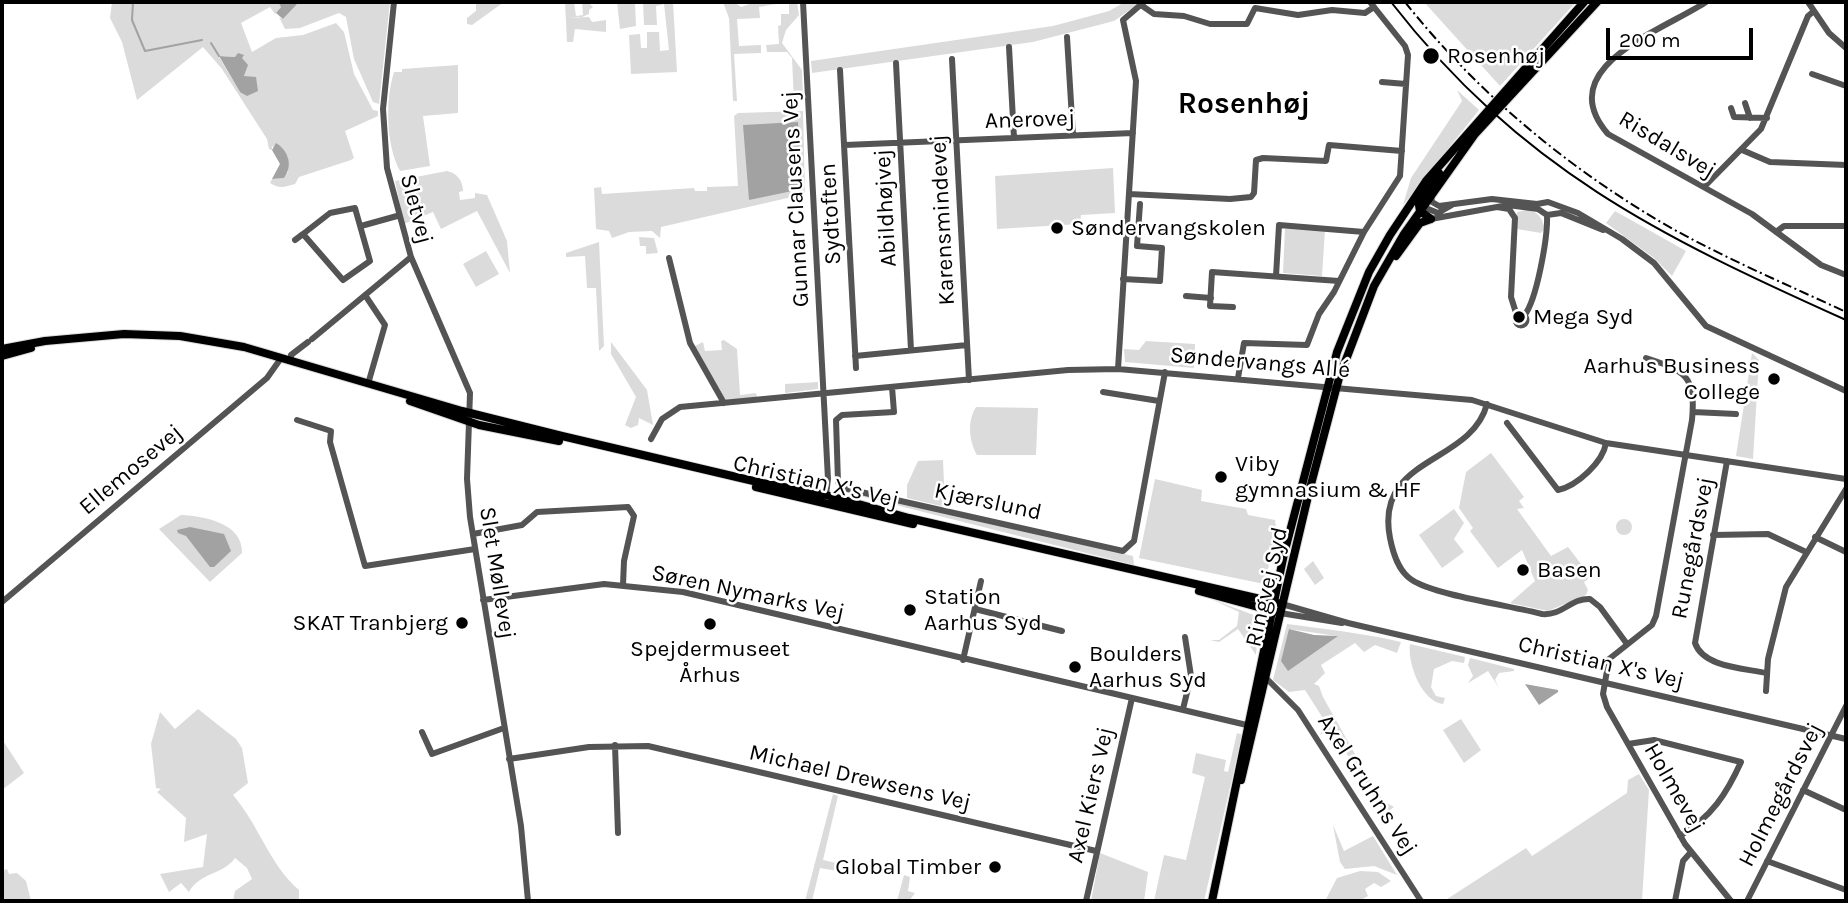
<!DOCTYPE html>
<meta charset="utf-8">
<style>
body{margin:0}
#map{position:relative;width:1848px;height:903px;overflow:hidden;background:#fff;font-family:Karla,sans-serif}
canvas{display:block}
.frame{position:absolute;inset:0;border:4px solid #000;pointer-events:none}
.scale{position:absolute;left:1606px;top:28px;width:147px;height:32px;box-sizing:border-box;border:4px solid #000;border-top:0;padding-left:9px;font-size:21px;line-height:24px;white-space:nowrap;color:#000;-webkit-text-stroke:5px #fff;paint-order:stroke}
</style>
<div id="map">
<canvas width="1848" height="903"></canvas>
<div class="frame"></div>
<div class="scale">200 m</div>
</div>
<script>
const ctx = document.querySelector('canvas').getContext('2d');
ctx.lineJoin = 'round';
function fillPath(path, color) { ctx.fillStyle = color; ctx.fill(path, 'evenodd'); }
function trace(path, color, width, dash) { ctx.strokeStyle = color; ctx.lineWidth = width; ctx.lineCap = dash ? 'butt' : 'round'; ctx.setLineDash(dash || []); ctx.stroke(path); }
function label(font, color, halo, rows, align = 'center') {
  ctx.font = font + ' Karla,sans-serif'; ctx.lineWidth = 5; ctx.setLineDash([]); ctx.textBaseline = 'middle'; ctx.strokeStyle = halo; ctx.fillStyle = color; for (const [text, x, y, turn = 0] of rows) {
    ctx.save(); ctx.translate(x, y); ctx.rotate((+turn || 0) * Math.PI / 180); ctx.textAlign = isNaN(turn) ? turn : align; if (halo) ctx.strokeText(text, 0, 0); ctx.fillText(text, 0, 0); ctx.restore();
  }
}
const green = new Path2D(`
 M112,2h166l3,5 -6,7 -5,-7 -29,16 11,29 24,-14 27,-3 33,-12 8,9 10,42 19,36 5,1v5l-33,15 9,27 -3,2 -52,17 -4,7c-10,3 -16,5 -25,-1l2,-4 12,-1 4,-6v-15l-16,-11v4l-3,-1 -2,-10 -45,-70 -19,-22 -66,53 -15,-58 -12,-24zM223,56l12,1 11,12 -6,23 -21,-35z
 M299,2h91l-11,102 -6,-2 -19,-43 -8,-42 -7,-4 -39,15 -15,1 -6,-12 4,2z
 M476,2h28l-32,23 -5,-1v-6l9,-7z
 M565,2h9l2,14 7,-1 -1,-13h6l5,5 -4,3v4l-9,4h-12l21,-1 3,5 14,-2v12l-31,-3 -2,13h-6z
 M617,2h18l1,24 -16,3z
 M643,2h30l4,70 -46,2 -2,-39 11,-1 1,14h6v-16h12l1,19 9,-1 -5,-46 -8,2 1,19h-13z
 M723,2h11l7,5 14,-5h32l-28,5 1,11 -23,1 2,27 22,-1v8l-27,1 3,47h-4l-4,-83z
 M789,2h8l2,13 -13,15 -4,13 20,27 1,28 -2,3 -7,1 -2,-44 -5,-6h-20l-1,-7 13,-1 -1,-18 3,-1v-11h8z
 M1125,2h16l-27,19 -81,21 -221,31 -1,-12 242,-35 56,-15z
 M1424,2h152l-76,84z
 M458,65v48l-35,3 7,50 -30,5c-14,-26 -15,-70 -6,-99h8v-3z
 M1457,90l22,20 -76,95 8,-27 51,-77z
 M803,111l2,83 -144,33 -1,11 -8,-7 -23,1 -17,6 -3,-7 -13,-2 -2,-41 7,-1 1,7 92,-6 1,3h12v-4l31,-1 -4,-70 4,-3z
 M1113,168l2,45 -34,2 -1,9 -83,5 -2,-53z
 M447,171c10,2 16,10 16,20l-4,1 1,8 15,-2v-5l12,2 20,46 3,32 -33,-62 -36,18 -8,-17 -29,12 -9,-43z
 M1527,210c12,2 14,7 18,18l-4,5 -24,-4v-17z
 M1615,211l71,40 -14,25 -18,-18 -48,-35z
 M1285,228l40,2 -3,46 -39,-3z
 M639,237l15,1 4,15 -12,1v-8h-6z
 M599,242l5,104 -5,5 -3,-63h-9l-2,-32 -19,1v-4z
 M486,251l13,23 -23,13 -13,-23z
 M724,340l13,9 3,46 16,-2 1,5 -31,2 -31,-54 8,-4 2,9 17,-1 -1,-9z
 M1146,341l49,3 -1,24 -69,-6 -1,-13 15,1z
 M611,342l36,48 6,35 -14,-7 -1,7 -7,3 -6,-3 11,-28 -25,-43z
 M1752,353l7,7 -6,99 -17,-3z
 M818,382v7l-33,4v-9z
 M976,407l62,1 -2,47h-59c-8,-14 -10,-34 -1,-48z
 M1491,453l33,44 -5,4 5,7 -7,1 34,47 17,-9 23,30 -7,5 4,8 -2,5 -38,16 -38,-8 25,-22 -13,-31 -24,18 -28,-37 3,-3 -14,-20 7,-36z
 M943,460l2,47 -38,-9v-13l11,-24z
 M1155,479l47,11 -1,11 45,8 2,6 27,5 2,15 -13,49 -125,-26z
 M856,493l277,63 1,9 -278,-70z
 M1454,509l10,14 -10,16 10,13 -22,16 -23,-33z
 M181,515c23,1 62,8 61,38l-32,29 -51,-53z
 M1616 527a8 8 0 1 1 16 0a8 8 0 1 1-16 0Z
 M1313,561l11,17 -9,7 -11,-16z
 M1211,599l48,18 -3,38 -18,-26 -19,13 -9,-2h9l18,-14 2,-14z
 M1287,624c38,5 75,9 114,18l-4,11 -22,-8 -11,7 -9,-9 -34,22 4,8 -11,11 5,2 4,11 51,91 11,14 9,5 -9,7 -54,-85 -11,6 6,-12 -21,-33 -16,2 -16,-12zM1289,629l48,7 -49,34z
 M1410,644l55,13 -1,6 -12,-2 -18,8 -3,18 5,9 9,2 -2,6c-21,-2 -36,-41 -33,-60z
 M1470,658l44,11v2l-15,2 -4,7 4,8 -11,-17 -20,12 5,-7 -5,-11z
 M198,709l38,30 6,9 6,35 -15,12c26,30 36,69 66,95v9l5,2h-71l2,-10 17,-12 -5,-11 -12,-10c-12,17 -35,14 -46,34l-8,-9 -12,9 -9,-18 43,-7 4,-33 -23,8 2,-24 -29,-26 4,-3 -5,-1 -5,-44 9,-32 15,17z
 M1461,719l20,31 -17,13 -21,-33z
 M1237,733l5,2 -38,166h-50l10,-46 22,5 19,-83 -13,-4 4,-20 30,7 -2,11 4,1z
 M2,739l22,34 -22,17z
 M1639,774l10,16 -7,111h-198l82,-53 6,8 95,-63 1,-13z
 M833,794l5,2 -15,64 27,6v3l12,6 -42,-7 -8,33h-7z
 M1333,825l11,26 29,-15 24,39 -23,-9 -29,3 -5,-7z
 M1100,853l48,19 -4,29h-53z
 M7,869l2,5 8,-1 9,8 5,20h-29v-30z
 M1360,871l18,1 13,9 -10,6 -7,-4 -9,6 3,7 -9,5h-34l12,-23z
 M904,875l6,2 -2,14 7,2 -6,8h-12z`);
const water = new Path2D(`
 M278,2h21l-16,17 -7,-6 5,-6z
 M238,53l6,2 -2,3 6,7 -4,11 12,1 2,14 -11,5 -7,-4 -21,-36 16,1z
 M798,122l4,67 -53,11 -6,-75z
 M276,143c13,8 17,23 8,35l-12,1 8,-15 -8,-14z
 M190,527l34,7 7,17 -17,16h-4l-24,-31 -8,-3 -1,-3z
 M1289,629l25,6 24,1 -50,35 -7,-10z
 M1525,684l33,6v2l-19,13z`);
const stream = new Path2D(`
 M133,2l-1,18 13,31 57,-11
 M211,43l8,13`);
const minor = new Path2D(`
 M394,2l-11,107 4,59 24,89 59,136 -3,86 3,38 51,309 7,75
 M803,2l25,477 -2,16
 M1706,2c-42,28 -156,65 -98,132l144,80 69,51 25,10
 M1808,2l21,31 17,15
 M1141,5l13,9 30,2 26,8h37l8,-16 43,7 34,-5 33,3 9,-6
 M1067,37l6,98
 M1009,47l5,91
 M952,59l17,321
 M896,63l15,287
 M840,70l16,298
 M1812,74l34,12
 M1382,82l24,2
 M1745,103l5,15
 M1731,108l3,9 33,1
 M845,145l288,-12
 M1742,150l28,12 76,3
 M1704,187l57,-58 47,-113 6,-5
 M1129,194l101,5 21,-2 3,-4 2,-33 7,-2 63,3 3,-16 73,6
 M1431,196l1,6 7,4 53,-7 45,5 11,-2 30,11 44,26 32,24 52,63 140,65
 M1421,206l17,7 14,-8
 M1497,207l12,2 6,9 -4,79 6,19
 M1547,215l14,-2 42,17
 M1431,219l77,-14 30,4 9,6
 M361,226l36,-10
 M1776,232l8,-6h62
 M295,240l8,-6 40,46 27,-19 -15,-53 -25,5 -27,21
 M669,258l21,85 34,60
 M1276,276l3,-51 85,7
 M1123,279l37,2 2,-33 -25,-2 3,-42
 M365,295l20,30 -17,59
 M1186,296l25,2
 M1233,307l-23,-1 2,-34 127,9
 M1515.5 320a5.5 5.5 0 1 1 11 0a5.5 5.5 0 1 1-11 0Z
 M1524,316c13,-16 24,-80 23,-101
 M312,339l99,-82
 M855,356l112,-11
 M1646,358c40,13 50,18 46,62l-36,196 -4,9 -43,34 -6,35 4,13 78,137 46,57
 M291,360v-5l17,-13
 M1118,369l18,-288 -13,-61 21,-18
 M1238,378l6,-35 63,2 12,-31 15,-22 30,-60 36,-56 8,-121 -3,-9 -35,-44
 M892,387l2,25 -52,3 -6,5 2,62 5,6 280,63 11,-10 31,-169
 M1103,392l56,9
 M1487,404c-16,61 -113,52 -97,134 3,15 8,33 22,42 22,15 100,26 130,34 20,2 29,-16 48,-15l10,8 27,37
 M1693,412l43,2
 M297,420l34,11 -1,11 35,124 110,-17
 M1507,423l51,67c19,-4 45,-28 48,-47
 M651,439l11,-20 18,-12 388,-37 50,-1 354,31 134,43 240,36
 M1727,461l-32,182c8,24 48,25 71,30
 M473,534l49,-9 15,-13 91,-5 6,9 -10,45 -1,24
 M1713,535l55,-1 38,18
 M1815,537l31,15
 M483,600l121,-16 79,8 568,134
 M2,602l265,-224 12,-17
 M1282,604l66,19 498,116
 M975,609l87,22
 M1280,613l62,10
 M963,660l18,-79
 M1266,678l32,32 123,191
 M1766,691l2,-32 18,-72 60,-98
 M1183,709l8,-33 -6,-39
 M422,732l10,22 72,-26
 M1628,744l26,-4 87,22c-15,33 -29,54 -61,74
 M615,745l3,88
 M509,759l80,-12 59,-1 448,105
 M1803,790l43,20
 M1767,861l79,29
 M1086,901l46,-203
 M1675,901l8,-40 8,-9
 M1747,901l99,-195`);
const major = new Path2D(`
 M1431,219l-11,-8 -1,-6 20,-32
 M1396,256l24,-33 11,-4
 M2,349l43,-8 79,-7 56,2 64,11 218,64 100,25 200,47 64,12 83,23 373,86
 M2,356l29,-8
 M410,401l69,24 80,16
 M756,487l157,37
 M1199,591l81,22
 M1241,780l68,-288 30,-114 35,-92 30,-52 71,-100 122,-132
 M1212,901l72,-347 53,-202 32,-80 21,-37 36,-54 158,-179`);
const tram = new Path2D(`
 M1391,2c130,167 268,234 455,318`);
const rail = new Path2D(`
 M1405,2c73,92 166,169 268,227 56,31 115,56 173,83`);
const markers = [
 [1431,56,9,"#000"],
 [1057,228,7,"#000"],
 [1519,317,7,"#000"],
 [1774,379,7,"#000"],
 [1221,477,7,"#000"],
 [1523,570,7,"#000"],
 [910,610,7,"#000"],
 [462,623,7,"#000"],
 [710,624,7,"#000"],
 [1075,667,7,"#000"],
 [995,867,7,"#000"]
];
const poiNames = [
 ["Rosenhøj",1447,56],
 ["Søndervangskolen",1071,228],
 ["Mega Syd",1533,317],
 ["Aarhus Business",1760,366,"right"],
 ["College",1760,392,"right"],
 ["Viby",1235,464],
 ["gymnasium & HF",1235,490],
 ["Basen",1537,570],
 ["Station",924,597],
 ["Aarhus Syd",924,623],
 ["SKAT Tranbjerg",448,623,"right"],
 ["Spejdermuseet",710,649,"center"],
 ["Århus",710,675,"center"],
 ["Boulders",1089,654],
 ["Aarhus Syd",1089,680],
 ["Global Timber",981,867,"right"]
];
const streetNames = [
 ["Anerovej",1030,120,-2],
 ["Risdalsvej",1667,145,31],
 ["Gunnar Clausens Vej",796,199,-93],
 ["Abildhøjvej",886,208,-93],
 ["Sletvej",416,209,75],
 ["Sydtoften",831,214,-93],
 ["Karensmindevej",943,220,-93],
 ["Søndervangs Allé",1260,363,5],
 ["Ellemosevej",131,470,-40],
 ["Christian X's Vej",816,482,13],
 ["Kjærslund",988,502,12],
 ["Runegårdsvej",1693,548,-79],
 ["Slet Møllevej",497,573,81],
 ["Ringvej Syd",1267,587,-77],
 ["Søren Nymarks Vej",748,593,12],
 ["Christian X's Vej",1601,663,13],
 ["Michael Drewsens Vej",860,778,13],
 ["Axel Gruhns Vej",1367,785,57],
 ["Holmevej",1674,788,60],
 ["Axel Kiers Vej",1091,795,-77],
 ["Holmegårdsvej",1781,795,-63]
];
const districtNames = [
 ["Rosenhøj",1244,104]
];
fillPath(green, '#dbdbdb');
fillPath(water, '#a2a2a2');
trace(stream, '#a2a2a2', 2);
trace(major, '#dbdbdb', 10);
trace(minor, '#545454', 6);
trace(major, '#000', 8);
trace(tram, '#000', 2);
trace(rail, '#000', 2, [10, 3.5, 2, 3.5]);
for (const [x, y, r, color] of markers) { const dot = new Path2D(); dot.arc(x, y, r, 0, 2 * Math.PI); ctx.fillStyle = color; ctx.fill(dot); trace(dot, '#fff', 2.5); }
label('23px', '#000', '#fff', poiNames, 'left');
label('23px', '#000', '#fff', streetNames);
label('bold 30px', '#000', '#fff', districtNames);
</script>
